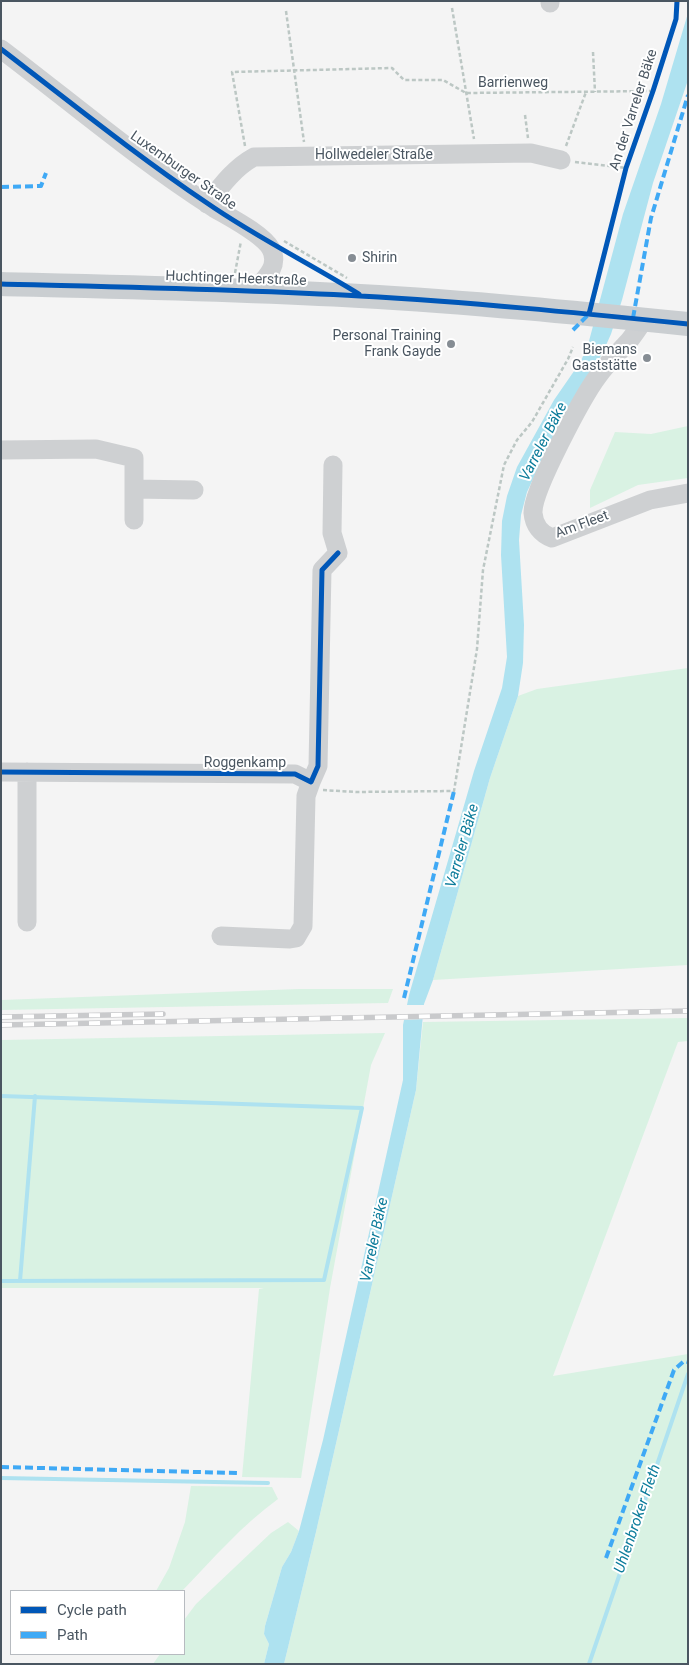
<!DOCTYPE html>
<meta charset="utf-8">
<style>
body{margin:0}
#map{position:relative;width:689px;height:1665px;overflow:hidden;background:#f4f4f4;font-family:Roboto,sans-serif}
canvas{display:block}
.frame{position:absolute;inset:0;border:2px solid #4a5661;pointer-events:none}
.legend{position:absolute;left:10px;top:1590px;width:175px;height:65px;box-sizing:border-box;background:#fff;border:1px solid #b7bbc0;margin:0;padding:6px 9px;list-style:none;font-size:15px;color:#4a5661}
.legend li{display:flex;align-items:center;gap:10px;height:25px}
.legend b{width:25px;border:1px solid #b7bbc0}
</style>
<div id="map">
<canvas width="689" height="1665"></canvas>
<div class="frame"></div>
<ul class="legend">
<li><b style="height:6px;background:#0057b8"></b>Cycle path</li>
<li><b style="height:6px;background:#3fa9f5"></b>Path</li>
</ul>
</div>
<script>
const ctx = document.querySelector('canvas').getContext('2d');
ctx.lineJoin = 'round';
function fillPath(path, color) { ctx.fillStyle = color; ctx.fill(path, 'evenodd'); }
function trace(path, color, width, dash) { ctx.strokeStyle = color; ctx.lineWidth = width; ctx.lineCap = dash ? 'butt' : 'round'; ctx.setLineDash(dash || []); ctx.stroke(path); }
function label(font, color, halo, rows, align = 'center') {
  ctx.font = font + ' Roboto,sans-serif'; ctx.lineWidth = 4; ctx.setLineDash([]); ctx.textBaseline = 'middle'; ctx.strokeStyle = halo; ctx.fillStyle = color; for (const [text, x, y, turn = 0] of rows) {
    ctx.save(); ctx.translate(x, y); ctx.rotate((+turn || 0) * Math.PI / 180); ctx.textAlign = isNaN(turn) ? turn : align; if (halo) ctx.strokeText(text, 0, 0); ctx.fillText(text, 0, 0); ctx.restore();
  }
}
const green = new Path2D(`
 M688,426v52l-50,7 -48,23v-18l25,-58 36,2z
 M688,668v297l-255,15 57,-202 28,-82 19,-7z
 M299,989h94l-5,14 -387,7v-10z
 M688,1018v23l-10,1 -125,334 135,-22v310h-404l32,-132 100,-442 7,-68z
 M385,1033l-14,32 -41,223 -29,190 -59,-1 17,-188 5,-1h-263v-248z
 M191,1486l81,1 6,12c-36,26 -66,61 -96,92h-26l13,-23 16,-46z
 M288,1522l11,9 -8,21 -9,15 -17,59 -1,8 5,10 -5,20h-111l7,-10h24v-34l12,-16 75,-71z`);
const water = new Path2D(`
 M688,13v67l-35,103 -31,117 -11,34 -8,18 -60,106 -16,34 -6,23 -2,25 5,85 -1,38 -5,33 -28,82 -57,202 -9,24 -8,86 -100,442 -32,132h-20l5,-20 -5,-10 1,-8 17,-59 9,-15 8,-21 24,-91 80,-360v-55l6,-30 65,-224 28,-83 5,-31 -6,-102 1,-34 5,-25 10,-29 37,-67 27,-39 8,-20 34,-127 38,-110z`);
const pier = new Path2D(`
 M404,1005h22v14l-24,1z`);
const stream = new Path2D(`
 M1,1096l361,12 -38,172 -323,1
 M20,1281l15,-185
 M1,1478l267,5
 M589,1664l99,-290`);
const path = new Path2D(`
 M452,8l22,131
 M286,11l18,131
 M593,52l2,40
 M525,115l3,23
 M245,146l-13,-74 160,-4 12,12h39l23,13 187,-2
 M566,146l20,-54
 M575,162l51,6
 M284,241l63,37
 M235,273l6,-32
 M593,298l33,-130 27,-77 23,-72 1,-18
 M323,790l33,2 98,-1 23,-142 6,-79 21,-105 13,-25 15,-18 36,-63 5,-12`);
const minor = new Path2D(`
 M550,1v2
 M1,49c70,53 138,111 213,159 15,9 49,26 57,41 9,17 -6,30 -17,42
 M207,204c14,-18 27,-36 47,-47l277,-4 30,7
 M644,320c-5,7 -10,15 -15,21 -11,12 -22,22 -31,35 -15,20 -66,115 -65,137 1,12 8,21 19,25l98,-38 38,-7
 M1,450l95,-1 38,9v31l60,1
 M134,520v-31
 M1,772l294,2 16,8 7,-16 4,-196 16,-17 -6,-20 1,-68
 M27,922v-150
 M221,936l69,3 6,-1 7,-12 3,-130 5,-14`);
const major = new Path2D(`
 M1,284c120,3 240,5 359,12 109,6 219,17 328,28`);
const rail = new Path2D(`
 M1,1017l162,-3
 M1,1025l687,-14`);
const quiet = new Path2D(`
 M1,187l40,-1 5,-13
 M633,318l18,-100 37,-123
 M573,330l16,-16
 M404,998l50,-207
 M1,1467l236,6
 M606,1558l68,-188 10,-9 4,1`);
const cycleway = new Path2D(`
 M1,49c68,52 135,106 206,154 49,34 102,60 152,91
 M1,284c120,3 240,5 359,12 109,6 219,17 328,28
 M589,314l37,-146 27,-77 23,-72 1,-18
 M1,772l294,2 16,8 7,-16 4,-196 16,-17`);
const markers = [
 [352,258,5,"#868d94"],
 [451,344,5,"#868d94"],
 [647,358,5,"#868d94"]
];
const streetNames = [
 ["Barrienweg",513,83],
 ["An der Varreler Bäke",634,110,-72],
 ["Hollwedeler Straße",374,155],
 ["Luxemburger Straße",183,171,35],
 ["Huchtinger Heerstraße",236,279,2],
 ["Am Fleet",582,525,-20],
 ["Roggenkamp",245,763]
];
const poiNames = [
 ["Shirin",362,258,"left"],
 ["Personal Training",441,336],
 ["Frank Gayde",441,352],
 ["Biemans",637,350],
 ["Gaststätte",637,366]
];
const waterNames = [
 ["Varreler Bäke",544,442,-63],
 ["Varreler Bäke",463,846,-74],
 ["Varreler Bäke",375,1240,-78],
 ["Uhlenbroker Fleth",638,1519,-71]
];
fillPath(green, '#d9f2e3');
fillPath(water, '#aee2f0');
fillPath(pier, '#f4f4f4');
trace(stream, '#aee2f0', 4);
trace(path, '#bcc7c4', 2.5, [4, 2.5]);
trace(minor, '#ced0d2', 19);
trace(major, '#caced1', 24);
trace(rail, '#c9cacc', 5.5);
trace(rail, '#fff', 4, [11]);
trace(quiet, '#3fa9f5', 4, [8, 4]);
trace(cycleway, '#0057b8', 5);
for (const [x, y, r, color] of markers) { const dot = new Path2D(); dot.arc(x, y, r, 0, 2 * Math.PI); ctx.fillStyle = color; ctx.fill(dot); trace(dot, '#fff', 2); }
label('14px', '#4a5661', '#fff', streetNames);
label('14px', '#4a5661', '#fff', poiNames, 'right');
label('italic 15px', '#0c7c9b', '#fff', waterNames);
</script>
